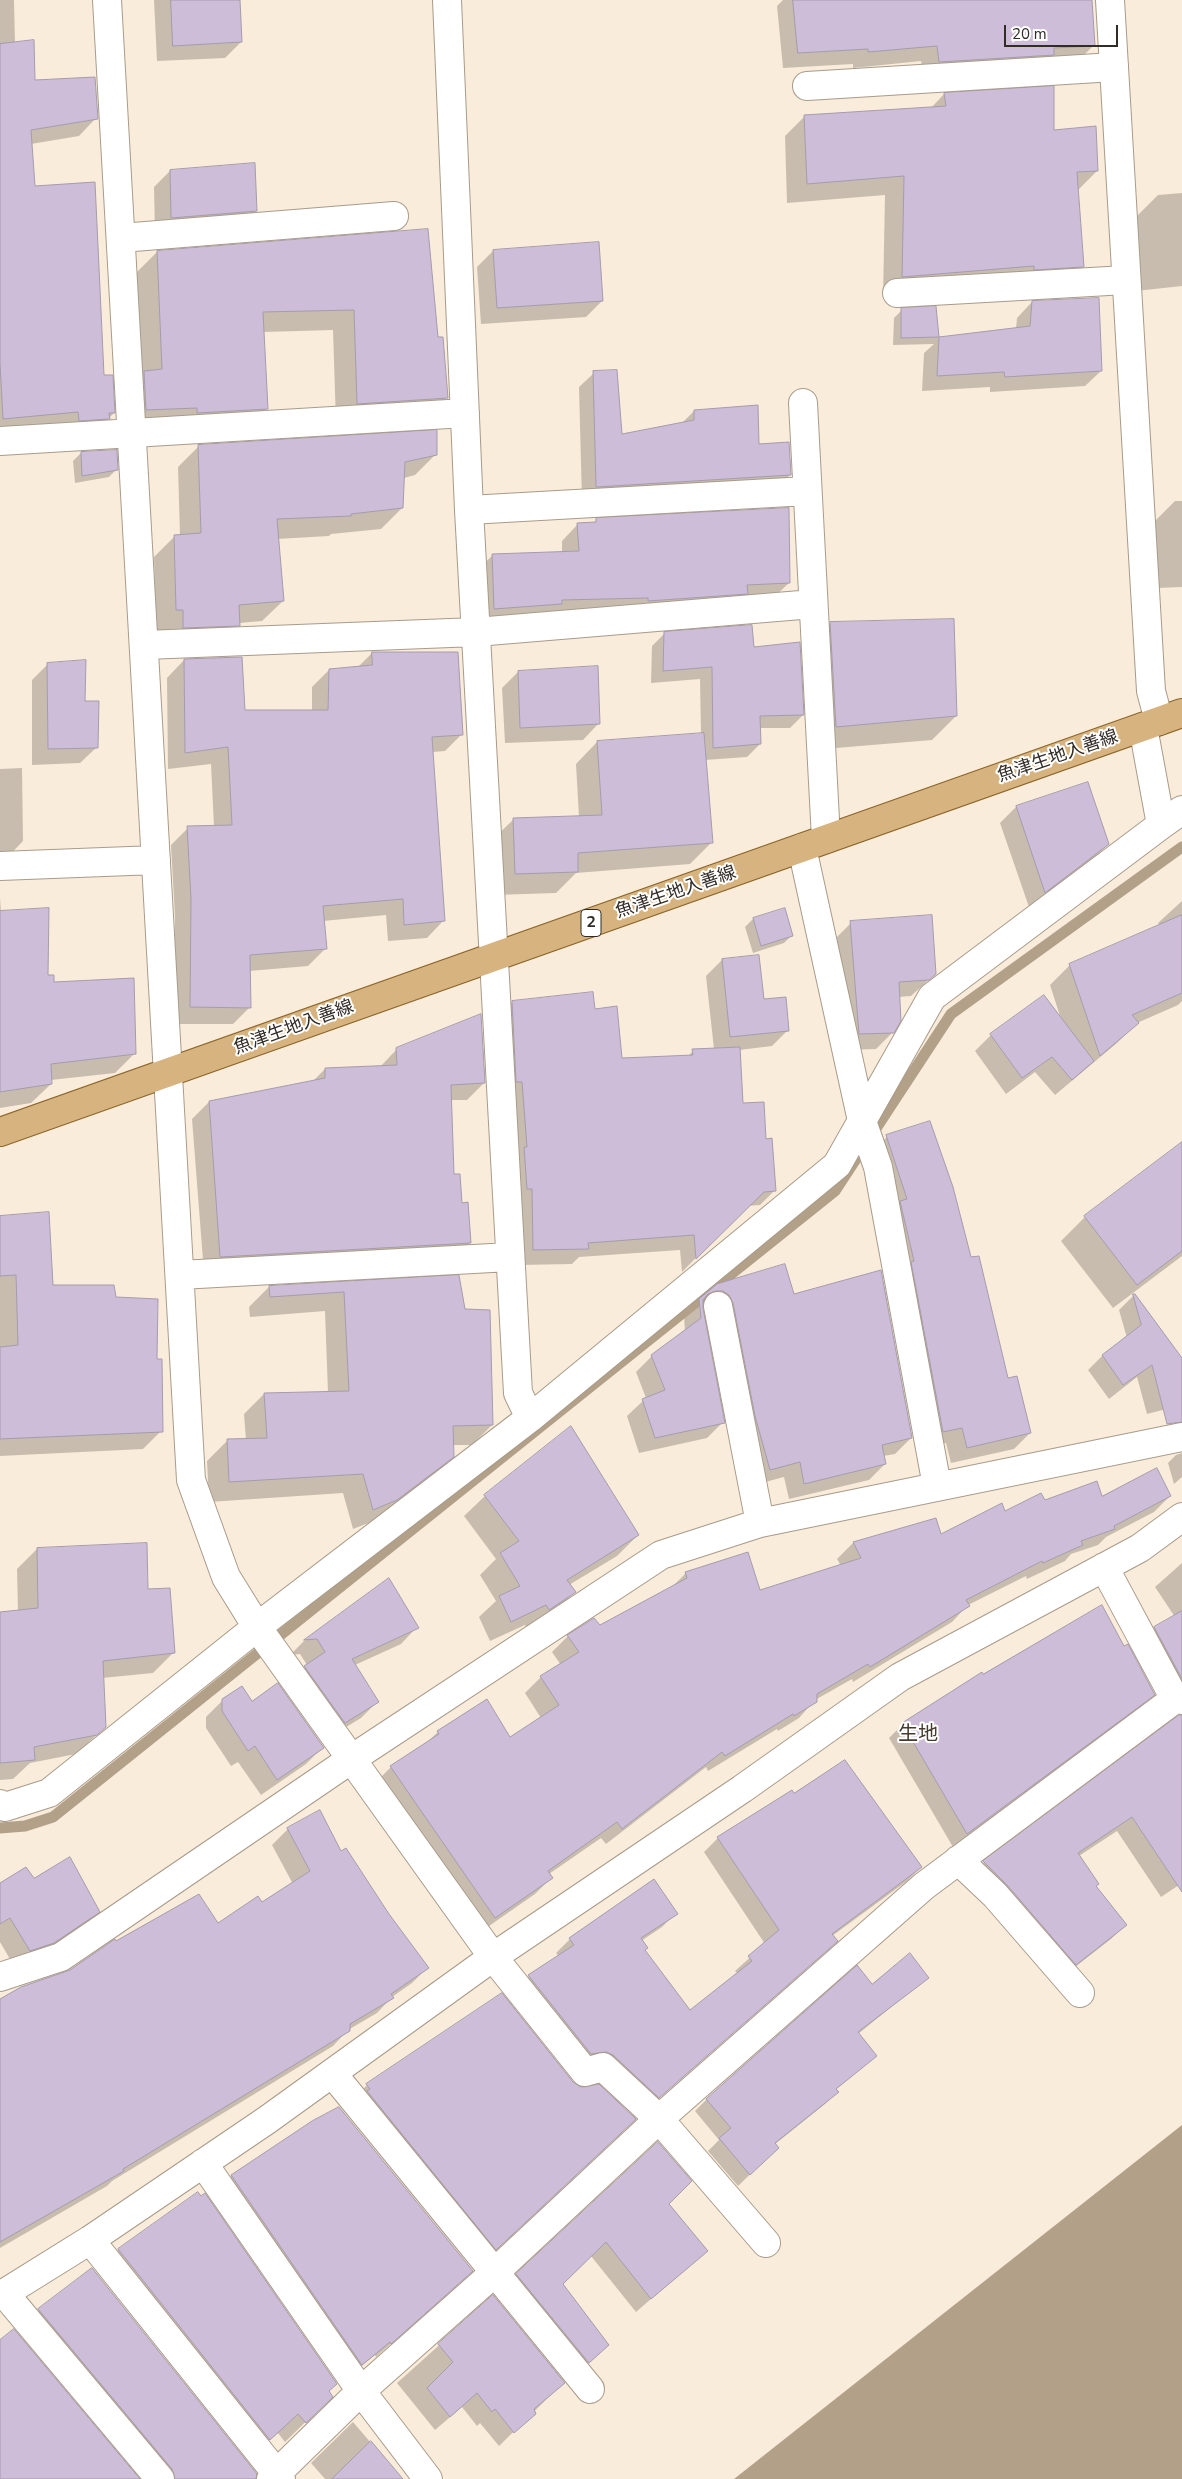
<!DOCTYPE html>
<meta charset="utf-8">
<style>
body{margin:0}
#map{position:relative;width:1182px;height:2479px;overflow:hidden;background:#faecda;font-family:"Nunito Sans",sans-serif}
canvas{display:block}
.scale{position:absolute;left:1004px;top:25px;width:114px;height:22px;box-sizing:border-box;border:2px solid #312c26;border-top:0;padding-left:6px;font-size:15px;line-height:18px;white-space:nowrap;color:#312c26;-webkit-text-stroke:4px #fff;paint-order:stroke}
</style>
<div id="map">
<canvas width="1182" height="2479"></canvas>
<div class="scale">20 m</div>
</div>
<script>
const ctx = document.querySelector('canvas').getContext('2d');
ctx.lineJoin = 'round';
function fillPath(path, color) { ctx.fillStyle = color; ctx.fill(path, 'evenodd'); }
function trace(path, color, width, dash) { ctx.strokeStyle = color; ctx.lineWidth = width; ctx.lineCap = dash ? 'butt' : 'round'; ctx.setLineDash(dash || []); ctx.stroke(path); }
function label(font, color, halo, rows, align = 'center') {
  ctx.font = font + ' "Nunito Sans","Noto Sans JP",sans-serif'; ctx.lineWidth = 4; ctx.setLineDash([]); ctx.textBaseline = 'middle'; ctx.strokeStyle = halo; ctx.fillStyle = color; for (const [text, x, y, turn = 0] of rows) {
    ctx.save(); ctx.translate(x, y); ctx.rotate((+turn || 0) * Math.PI / 180); ctx.textAlign = isNaN(turn) ? turn : align; if (halo) ctx.strokeText(text, 0, 0); ctx.fillText(text, 0, 0); ctx.restore();
  }
}
const water = new Path2D(`
 M1182,2125v354h-448z`);
const shadow = new Path2D(`
 M0,0h14l1,43 18,39 63,36 -17,18 -48,8 3,43 80,226 -23,23 -91,-1z
 M154,0h85l2,42 -16,16 -68,3z
 M783,0h307l3,46 -15,15 -154,16 -3,-16 -68,7v-4l-70,4 -6,-62z
 M944,94l109,38 44,39 -20,20 6,75 -20,20h-49l-131,11 2,-102 -98,8 -2,-67 20,-20 126,-8z
 M170,171l86,40 -16,16 -85,7 -1,-47z
 M1182,193v93l-46,5 -2,-72 24,-24z
 M427,230l10,108 9,60 -21,21 -89,5 -3,-94 -70,2 3,77 -21,21h-120l11,-157 21,-21z
 M493,251l109,50 -16,16 -105,7 -4,-57z
 M1032,302l69,69 -16,15 -95,6v-5l-68,4 2,-38 10,-9 -41,1 1,-27 8,-8 33,-2 3,30 78,-9 1,-11z
 M594,373l27,62 60,-11 13,-13 64,35 32,29 -15,14 -193,12 -3,-114z
 M199,446l237,8 -21,21 -11,3 -2,30 -21,21 -50,5 -2,2 -52,3 6,62 -21,20 -23,2 -21,23 -55,2v-18h-7l-2,-73 21,-21h5l-2,-69z
 M81,453l36,16 -8,8 -34,6 -2,-22z
 M1175,501h7v86l-26,1 -1,-67z
 M597,520l192,63 -17,16 -293,26 -3,-54 17,-16 69,-3v-11l16,-17h15z
 M831,623l125,93 -24,24 -120,10 -5,-103z
 M665,633l88,16 50,66 -13,13h-31l1,16 -13,13 -42,3 7,82 -22,22 -114,9 -20,20 -62,2 -2,-55 22,-21 65,-2 -3,-53 21,-22 104,-8 -1,-55 -49,4 1,-37z
 M372,653l90,81 -17,17 -13,1 12,168 -17,18 -39,3 -2,-26 -63,6 2,28 -17,17 -59,5 1,36 -17,17h-59l1,-107 -4,-72 17,-17 26,-1 -3,-63 -43,5 -1,-91 17,-18 60,51h68v-24l17,-17 29,-3z
 M48,664l49,83 -17,16 -48,2v-85z
 M518,672l81,51 -16,17 -78,3 -3,-55z
 M22,768l1,73 -19,20h-4v-92z
 M1016,807l92,37 -16,16 -63,47 -29,-84z
 M0,898l1,14 46,65 88,76 -20,20 -64,7v4l-20,19 -31,5z
 M1182,901v100l-4,4 -41,18 -20,20 -62,52 -20,-23 -29,22 -31,-43 16,-16 53,-39 17,23 -11,-34 20,-20 90,-39 -2,-3z
 M753,919l39,16 -8,8 -31,10 -8,-26z
 M851,923l84,51 -24,22 -13,1 -5,35 -17,17 -33,1 -8,-111z
 M722,960l41,40 25,30 -16,16 -33,4 3,55 23,35 10,50 -15,15 -13,1 -65,66 -2,-22 -101,7 -7,7 -53,1 -22,-248 15,-15 82,8 27,49 66,-2 6,-6 21,-2 -8,-73z
 M397,1049l87,34 -17,17h-17l3,76 17,67 -17,17 -249,13 -12,-154 17,-17 104,-21 12,-12 55,-2z
 M887,1137l121,243 22,53 -16,16 -63,14 -5,-20 -18,4 -57,-295z
 M1182,1153v103l-69,52 -52,-67 24,-24z
 M0,1217l52,69 63,12 40,63 6,70 -18,18 -143,7z
 M458,1277l34,148 -20,20h-20l1,11 -21,21 -56,43 -23,9 -10,-36 -134,9 -2,-41 20,-20 19,-1 -2,-26 20,-20 64,-1 -3,-82 -75,6 -1,-10 20,-20z
 M718,1285l75,11 118,142 -16,16 -12,2 2,8 -16,16 -80,19 -5,-22 -30,8 -47,-178 -5,-1 21,116 -16,16 -68,15 -12,-37 19,-18 -10,-26 16,-16 33,-24 -1,-16z
 M1134,1295l48,65v45l-35,9 -10,-37 -28,22 -21,-29 14,-14 25,-18 -8,-28z
 M1182,1453v24l-8,7 -6,-21 8,-8z
 M485,1496l153,39 -21,21 -48,29 5,7 -20,21 -26,17 -3,-5 -35,16 -11,-24 17,-16 -16,-26 16,-16 -32,-43z
 M1170,1496l-16,16 -48,25 -8,8 -27,9 -6,7 -38,18 -1,-3 -58,29 -16,17 -99,60 -1,-3 -37,21 -16,18 -21,13 -1,-2 -69,42 -2,-4 -100,77 -5,-6 -52,36 2,4 -16,16 -56,39 -104,-150 16,-16 34,-23 13,-12 71,6 32,-20 -16,-25 16,-16 20,-12 -9,-13 16,-16 31,-10 71,-37 16,-16 74,19 81,-26 -4,-7 16,-16 82,-24 5,17 65,-24 39,-10z
 M37,1549l110,41 26,63 -20,20 -51,5 3,49 -29,27 -46,9 -17,16 -13,1v-167l18,-2 -1,-42z
 M1182,1563v146l-42,-66 15,-15 20,-11 -20,-30z
 M389,1580l28,47 -16,17 -46,21 22,37 -16,16 -33,20 -39,-55 18,-18 -7,-11 -10,1 14,-14z
 M1124,1647l29,47 -14,14 -186,139 -64,-109 14,-14 80,-48z
 M223,1700l29,3 70,45 -16,16 -45,31 -23,-33 -7,4 -25,-38v-11z
 M1182,1716v167l-21,14 -44,-66 -38,25 15,30 31,39 -14,14 -50,39 -91,-101 14,-15z
 M792,1792l129,75 -14,14 -75,55 -10,19 -178,156 -129,-121 14,-14 30,-20 -3,-3 14,-14 106,-26 -14,14 -21,14 3,9 45,62 49,-38 -3,-3 30,-27 -61,-92 14,-14z
 M288,1829l53,24 86,115 -15,15 -20,14 -15,16 -29,17 -15,16 -221,135 -5,5 -107,62v-248l70,-29 46,-29 102,-18 44,-21 31,-19 -21,-39z
 M33,1880l65,31 -15,16 -46,31 -23,8 -14,-24v-57z
 M928,1977l-70,57 17,22 -40,34 2,2 -12,12 -51,41 -9,15 -27,26 -30,-35 11,-11 -24,-29 12,-12 165,-113z
 M572,2083l47,51 -139,130 -128,-164 15,-15z
 M313,2122l145,162 -82,73 -1,-2 -28,23 -129,-188 13,-14z
 M197,2194l139,190 -8,8 3,5 -46,45 -7,-9 -29,25 -150,-188 19,-20z
 M667,2204l39,47 -70,61 -45,-56 -29,28 46,61 -34,31 -71,-87 14,-14z
 M91,2269l164,210h-103l-129,-153 16,-16z
 M493,2297l70,86 -64,63 -19,-23 -3,3 -15,-19 -27,23 -38,-47z
 M353,2422l49,57h-77l-14,-16z`);
const stream = new Path2D(`
 M0,1828l25,-2 28,-9 782,-626 116,-177 231,-167`);
const building = new Path2D(`
 M171,0h69l2,42 -69,4z
 M793,0h299l3,46 -41,2v7l-115,7 -2,-16 -69,6v-3l-70,4z
 M34,40l1,40 60,-3 3,42 -67,11 4,56 60,-4 9,193h9l2,38h-6l1,6 -31,2 -1,-9 -75,7 -3,-56v-319z
 M1054,86v44l42,-4 2,45 -21,1 7,95 -50,3v-4l-132,11 2,-101 -97,8 -3,-69 142,-9 -2,-13z
 M255,163l2,48 -86,7 -1,-48z
 M428,229l10,108h5l5,61 -91,6 -3,-94 -91,2 5,97 -71,4v-5l-51,2 -2,-39 18,-2 -5,-118z
 M599,242l4,59 -106,7 -4,-58z
 M1099,298l3,73 -97,6 -1,-5 -67,4 2,-39 91,-11 2,-25z
 M936,306l3,31 -38,1v-30z
 M617,370l5,64 72,-14v-10l64,-5 1,39 30,-2 2,33 -195,12 -3,-116z
 M437,430v25l-32,7 -2,46 -52,6v2l-74,3 7,82 -45,4 1,21 -57,2v-18h-7l-2,-75 27,-2 -3,-88z
 M117,450l1,20 -36,6 -1,-24z
 M789,508l1,75 -43,2 1,9 -100,7v-3l-86,2v4l-68,5 -2,-55 87,-3 -2,-28 19,-1v-4z
 M954,619l3,97 -121,11 -6,-105z
 M752,625l2,22 46,-5 4,73 -44,1 1,28 -48,4 -1,-81 -49,4 1,-39z
 M372,652h86l5,83 -31,2 13,184 -41,4 -1,-26 -80,7 4,43 -77,6 1,53 -61,-1 1,-108 -4,-73 45,-1 -4,-78 -43,6 -1,-94 58,-2 3,53h83l1,-41 43,-4z
 M86,660l-1,41h14l-1,47 -50,1 -1,-86z
 M598,666l2,58 -80,4 -2,-57z
 M704,733l9,110 -135,10v19l-63,2 -2,-56 89,-3 -5,-74z
 M1088,782l21,62 -64,49 -29,-87z
 M49,908l-1,67h6v7l80,-4 2,76 -85,10 1,20 -52,8v-181z
 M785,908l8,28 -32,10 -8,-28z
 M932,915l4,59 -7,6 -30,2 2,39 -7,12 -35,1 -9,-113z
 M1182,915v78l-50,22 7,8 -39,33 -31,-92z
 M759,955l5,44 22,-2 3,34 -59,6 -8,-78z
 M593,992l2,17 22,-3 5,52 71,-3 -1,-6 48,-2 3,56 21,-1 2,37 6,-1 4,53 -12,1 -68,67 -2,-24 -106,8 1,6 -56,1 -1,-61h-5l-3,-42h3l-5,-65h-6l-4,-81z
 M1044,995l50,66 -22,19 -20,-23 -30,21 -32,-44z
 M481,1014l4,69 -34,2 3,89h6l2,29 6,-1 3,41 -251,14 -11,-156 116,-23v-10l72,-3 -1,-17z
 M930,1121l23,66 18,70 8,-1 29,122 9,-2 14,57 -64,15 -5,-20 -19,4 -32,-170 3,-1 -14,-60 7,-2 -21,-64z
 M1182,1142v109l-45,34 -53,-69z
 M49,1212l4,73h61l2,12 42,2 -1,60h5l1,73 -163,7v-92l18,-2 -2,-70 -16,1v-60z
 M785,1264l9,30 87,-24 31,168 -30,7 4,19 -82,20 -4,-22 -30,8 -15,-54 -22,-113 -4,-8 -6,-4h-7l-8,3 -5,6v8l22,115 -70,15 -13,-39 23,-9 -14,-35 50,-37 -2,-19 18,-15z
 M459,1275l6,34 25,1 3,115 -40,1 1,31 -57,43 -24,10 -10,-36 -134,8 -2,-43 40,-1 -3,-45 85,-2 -5,-99 -74,5 -1,-11z
 M1133,1294h2l47,64v64l-15,2 -15,-59 -29,20 -21,-30 39,-30z
 M571,1426l68,109 -72,45 9,12 -27,18 -3,-5 -35,17 -12,-26 21,-10 -20,-33 19,-12 -35,-46z
 M1157,1468l14,28 -57,30 1,3 -34,12 2,4 -40,18 -1,-2 -76,39 4,6 -100,61 -2,-3 -51,30v8l-23,14 -1,-2 -68,42 -3,-4 -100,77 -5,-7 -69,49 5,7 -58,40 -105,-152 49,-32 -2,-3 50,-32 23,38 49,-32 -19,-29 39,-24 -12,-17 27,-17 6,7 87,-47 -2,-6 63,-20 12,38 101,-32 -8,-16 83,-24 5,16 61,-31 3,8 36,-18 4,7 52,-19 5,15z
 M147,1543l1,46 22,-1 5,65 -72,8 3,66 -9,8 -63,12 1,13 -35,3v-151l38,-4 -1,-60z
 M389,1578l30,50 -67,31 27,43 -34,21 -41,-57 21,-14 -8,-13 -13,1z
 M1102,1605l22,41 4,-2 27,51 -188,139 -65,-111 80,-51 1,2z
 M1182,1611v68l-28,-52z
 M278,1683l46,65 -47,32 -22,-34 -7,5 -26,-40v-12l20,-13 10,15z
 M1179,1715h3v177l-50,-75 -54,36 21,31 -3,2 31,39 -51,40 -69,-80 -24,-24z
 M845,1760l77,107 -90,67 6,7 -179,157 -46,-43 -7,-3 -15,2 -63,-79 46,-30 -5,-7 85,-59 24,35 -37,24 7,10 -3,2 45,60 62,-49 -4,-5 31,-26 -62,-93 75,-47 2,3z
 M320,1810l21,41 5,-3 43,66 40,54 -38,26 3,4 -44,26v7l-227,138 1,2 -124,71v-243l21,-12 49,-17 45,-31 1,2 83,-47 19,29 40,-27 4,6 48,-31 -23,-43z
 M70,1857l30,55 -46,31 -24,8 -20,-33 -10,6v-41l26,-16 8,11z
 M910,1953l19,25 -71,54 19,24 -41,33 3,3 -64,51 4,5 -29,27 -31,-37 12,-10 -25,-29 151,-134 15,19z
 M502,1993l71,89 8,5 18,-3 37,35 -140,131 -129,-159 3,-2 -4,-5z
 M339,2107l134,164 -82,73 -1,-2 -28,23 -131,-190 81,-54z
 M658,2142l34,39 -23,23 39,47 -57,48 -45,-57 -43,42 46,61 -20,18 -73,-89z
 M198,2192l3,4 4,-3 132,191 -8,7 4,6 -27,26 -8,-9 -28,26 -152,-191z
 M92,2268l165,206 -1,5h-81l-3,-10 -134,-160z
 M493,2295l72,88 -31,26 2,5 -22,19 -19,-24 -3,3 -15,-19 -27,24 -23,-29 26,-26 -15,-18z
 M14,2329l126,150h-140v-139z
 M371,2441l32,38h-71z`);
const street = new Path2D(`
 M107,0l84,1480 35,97 31,50 236,330 92,115 18,-5 56,52 107,124
 M447,0l22,510 49,883 12,25 307,-253 95,-168 229,-172 -18,-98
 M807,86l307,-19
 M121,238l273,-22
 M897,293l229,-13
 M803,403l23,436
 M0,441l465,-28
 M469,510l338,-19
 M145,645l331,-13 337,-28
 M1161,825l21,-15
 M802,848l60,273 16,46 59,319
 M0,866l156,-6
 M180,1275l330,-18
 M718,1306l42,217
 M1104,1567l71,132
 M0,1804l5,3 44,-14 208,-166 273,-209
 M958,1860l37,35 85,98
 M0,1977l61,-20 292,-199 308,-203 99,-32 422,-86
 M332,2073l258,316
 M203,2163l158,228 67,88
 M90,2240l191,239
 M4,2293l156,186
 M0,2296l90,-56 177,-120 226,-163 249,-168 158,-112 240,-129 42,-31
 M271,2479l90,-88 133,-118 165,-154 265,-233 251,-187 7,1`);
const secondary = new Path2D(`
 M1110,0l41,691 8,30`);
const primary = new Path2D(`
 M0,1132l1182,-419`);
const shields = [
 [591,923,20]
];
const shieldNames = [
 ["2",591,923]
];
const streetNames = [
 ["魚津生地入善線",1058,757,-19],
 ["魚津生地入善線",676,893,-19],
 ["魚津生地入善線",294,1028,-20]
];
const quarterNames = [
 ["生地",918,1735]
];
fillPath(water, '#b3a088');
fillPath(shadow, '#0003');
trace(stream, '#b3a088', 11);
fillPath(building, '#cdbdd8');
trace(building, '#a59bac', 1);
trace(street, '#a89b8b', 30);
trace(secondary, '#a89b8b', 30);
trace(primary, '#8b6429', 30);
trace(street, '#fff', 28);
trace(secondary, '#fff', 28);
trace(primary, '#d7b47f', 28);
for (const [x, y, w] of shields) { const box = new Path2D(); box.roundRect(x - w / 2, y - 13.5, w, 27, 4); ctx.fillStyle = '#fff'; ctx.fill(box); trace(box, '#312c26', 1); }
label('bold 16px', '#312c26', null, shieldNames);
label('18px', '#312c26', '#fff', streetNames);
label('20px', '#463b2d', '#fff', quarterNames);
</script>
